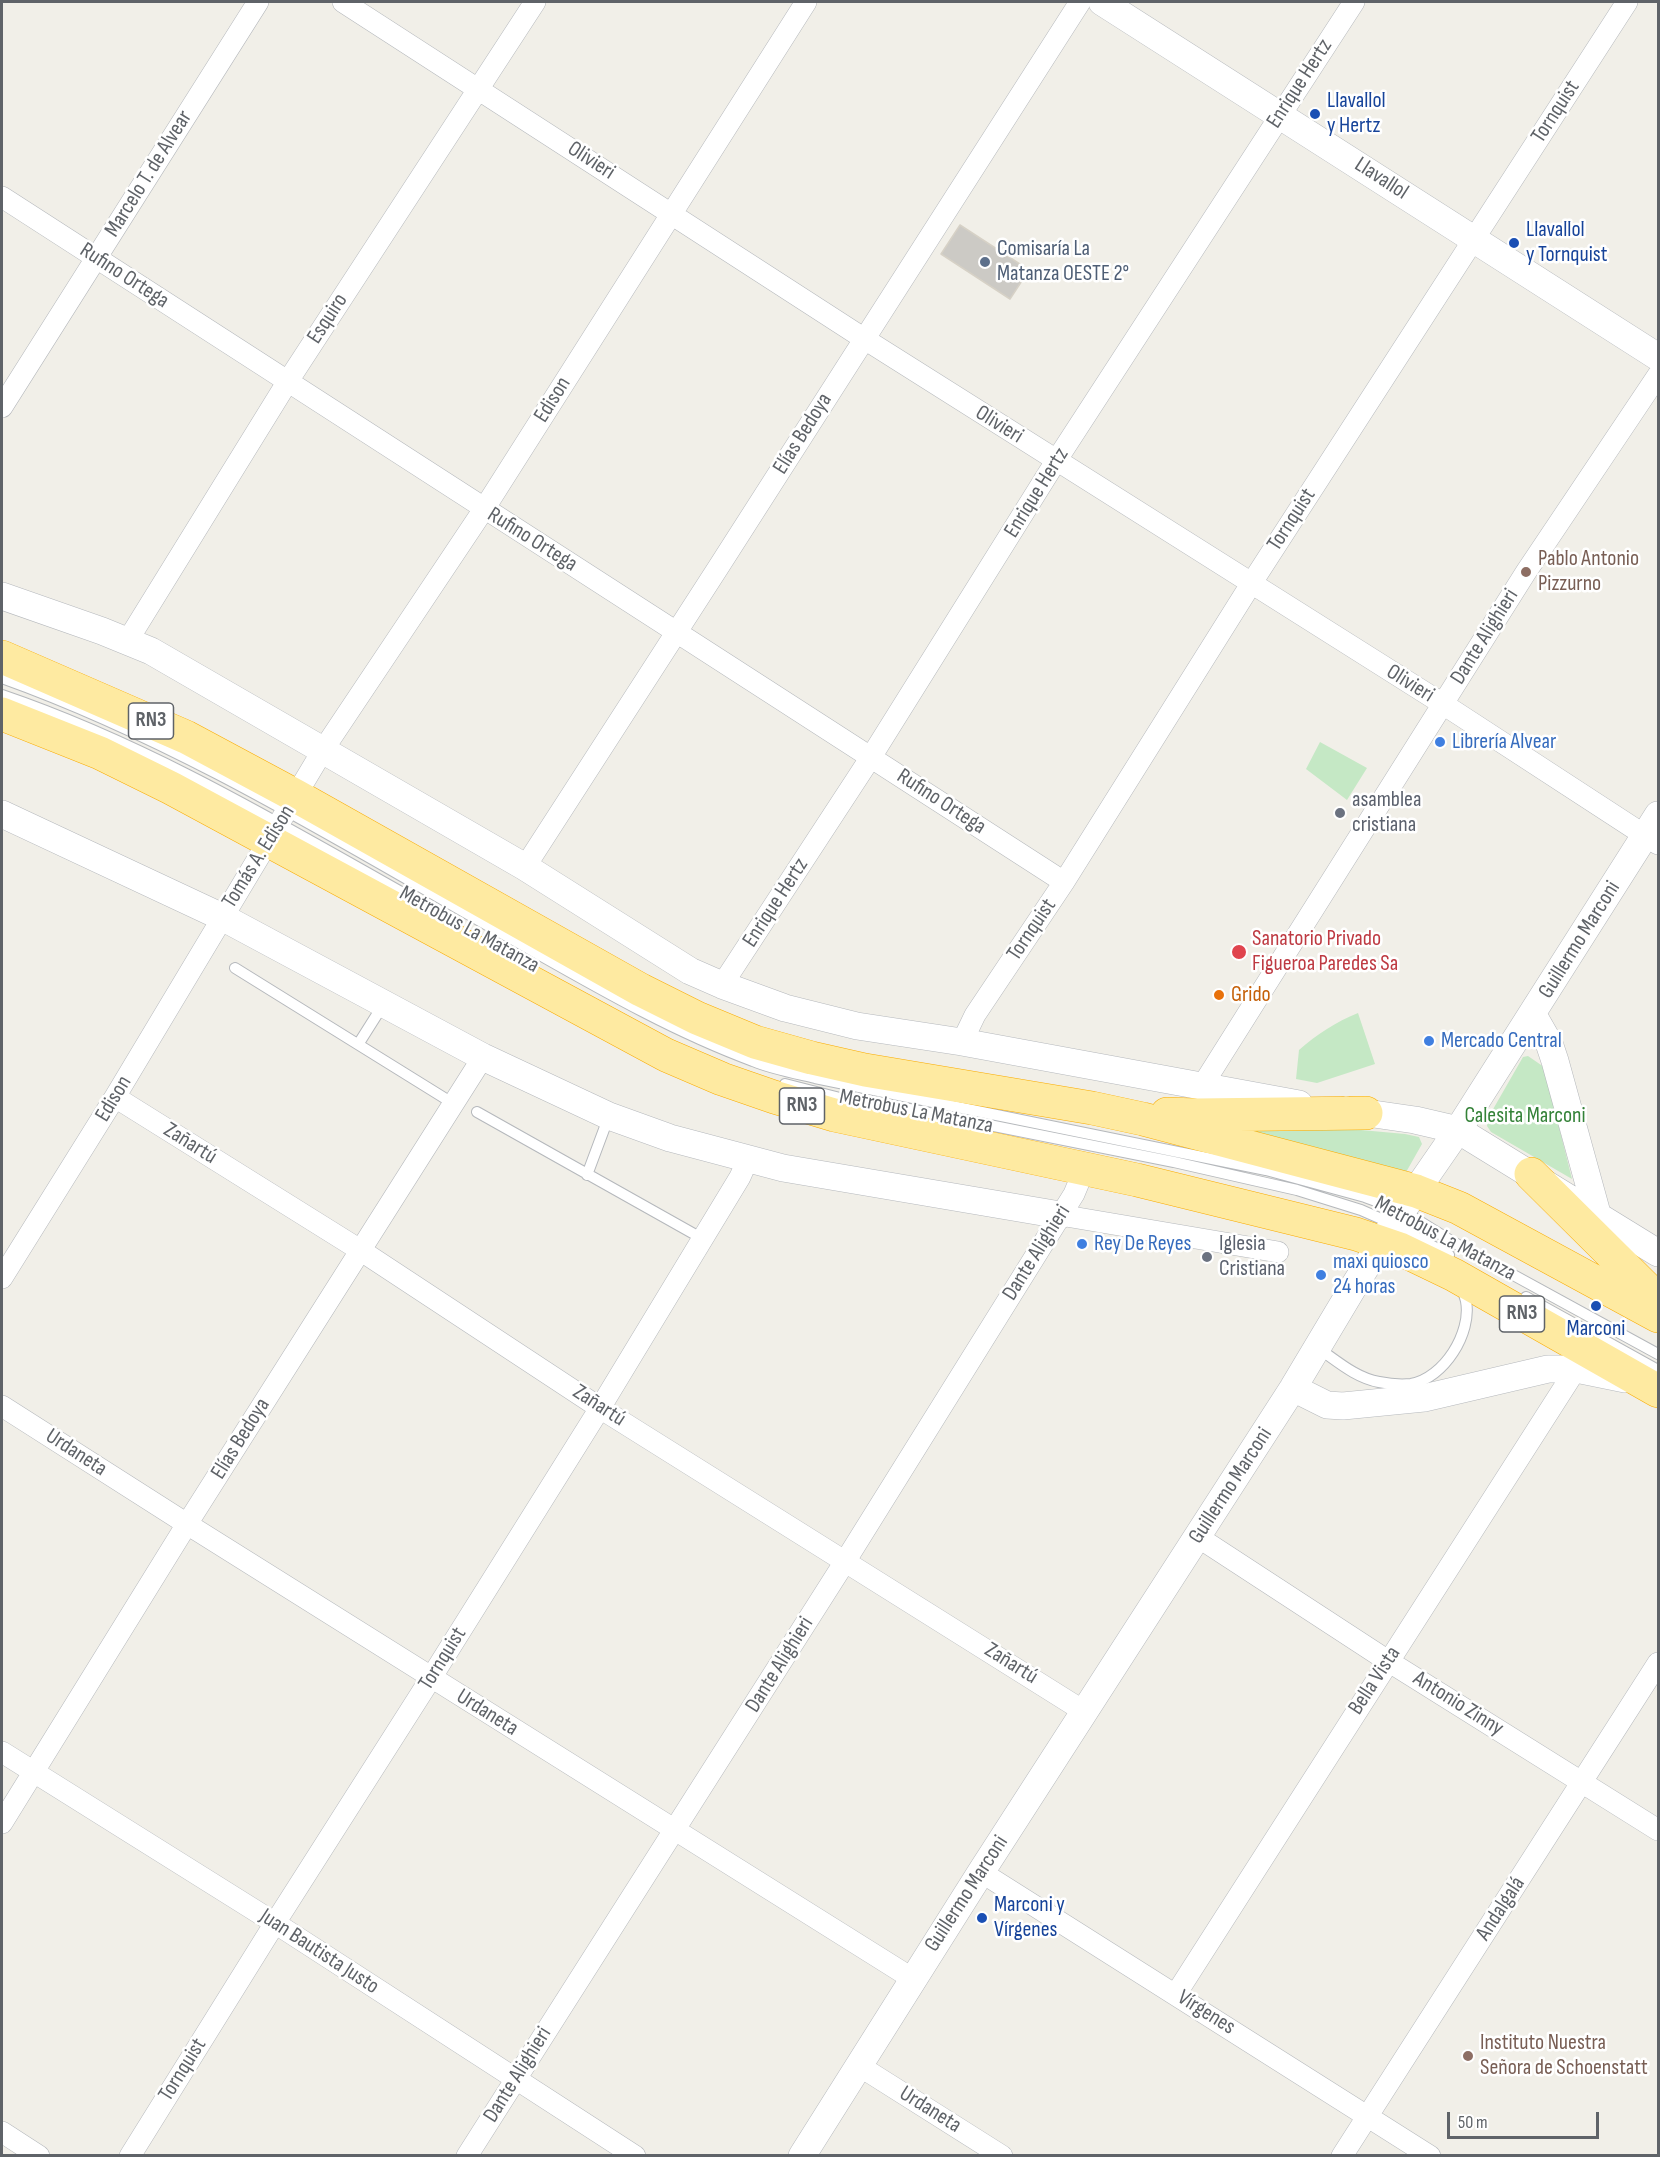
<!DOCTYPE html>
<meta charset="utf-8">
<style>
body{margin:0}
#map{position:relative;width:1660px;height:2157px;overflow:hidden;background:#f1efe8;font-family:"Sofia Sans Condensed",sans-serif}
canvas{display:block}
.frame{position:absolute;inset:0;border:3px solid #5f6368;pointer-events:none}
.scale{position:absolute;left:1447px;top:2112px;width:152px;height:27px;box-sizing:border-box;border:3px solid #5f6368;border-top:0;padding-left:8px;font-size:18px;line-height:21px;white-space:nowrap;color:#5f6368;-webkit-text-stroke:4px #fff;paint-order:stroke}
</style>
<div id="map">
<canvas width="1660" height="2157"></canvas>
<div class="frame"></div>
<div class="scale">50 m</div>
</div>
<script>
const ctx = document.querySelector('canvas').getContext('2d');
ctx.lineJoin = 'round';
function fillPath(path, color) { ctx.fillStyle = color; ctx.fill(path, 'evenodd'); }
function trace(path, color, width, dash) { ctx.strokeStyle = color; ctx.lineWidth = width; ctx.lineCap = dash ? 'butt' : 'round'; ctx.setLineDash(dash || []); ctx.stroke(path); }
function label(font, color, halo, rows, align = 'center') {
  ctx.font = font + ' "Sofia Sans Condensed",sans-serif'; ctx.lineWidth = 5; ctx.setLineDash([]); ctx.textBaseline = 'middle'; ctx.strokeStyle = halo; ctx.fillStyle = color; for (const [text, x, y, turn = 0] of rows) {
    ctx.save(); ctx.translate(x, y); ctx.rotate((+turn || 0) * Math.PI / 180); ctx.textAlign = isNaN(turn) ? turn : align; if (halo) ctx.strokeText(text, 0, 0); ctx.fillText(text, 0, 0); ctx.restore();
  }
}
const green = new Path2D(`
 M1320,742l47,26 -20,32 -41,-31z
 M1358,1013l17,51 -58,19 -21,-4 3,-29c18,-16 37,-28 59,-37z
 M1528,1056l16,11 28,112 -81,-47 -4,-6 1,-8 35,-61z
 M1213,1126h104l88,8 14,3 3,7 -17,30z`);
const building = new Path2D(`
 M960,225l69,45 -19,29 -69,-45z`);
const service = new Path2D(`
 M2,678c176,63 337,163 499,255 82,46 163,95 252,128 20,8 41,12 62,17l451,92 99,27 38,14 50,31 205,112
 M2,695c159,54 303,144 449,225
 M235,968l219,136
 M359,1043l24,-38
 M785,1084l59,15 65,10 265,53 123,28 64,20 32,14 56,31
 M477,1112l226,127
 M587,1175l22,-59
 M1526,1297l132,73
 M1318,1348c19,13 38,30 61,34 10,2 22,3 32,2 33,-6 61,-51 55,-83 -1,-4 -3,-9 -4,-13`);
const minor = new Path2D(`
 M343,2l520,336 580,366 215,140
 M2,197l1062,685
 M2,407l256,-405
 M128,640l160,-259 247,-379
 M525,867c187,-287 370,-578 555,-865
 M722,985l149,-228 185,-296 298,-459
 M962,1042l13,-27 89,-133 187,-298 376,-582
 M1202,1086l324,-514 132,-197
 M115,1097l245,153 240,158 485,304
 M1060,1215l218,37
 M2,1278l113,-181 208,-347 161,-241 322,-507
 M2,1406l185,118 726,455
 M1198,1537l190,124 270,169
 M2,1752l273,171 360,233
 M2,1823l185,-299 296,-467
 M981,1872l449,284
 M1176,1994l400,-625
 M858,2065l144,91
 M2,2132l37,24
 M130,2156l145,-233 156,-245 169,-270 140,-231 8,-18
 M467,2156l379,-596 228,-366 10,-24
 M1342,2156l316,-493`);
const tertiary = new Path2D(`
 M1102,2l556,355
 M2,596l100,35 49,20 374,216 165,104 32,14 63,23 72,18 105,16 337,62
 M2,814l220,103 261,140 126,59 61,22 113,30 277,47
 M1533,1015l16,28 6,18 43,156
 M1346,1110l69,10 43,10 200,123
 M1293,1388l34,17 16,1 81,-8 124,-29h28l49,10
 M802,2156l179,-284 312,-484 61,-102 39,-62 65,-94 200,-315`);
const trunk = new Path2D(`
 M2,657l184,80 110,59 345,194 56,28 58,24 57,16 53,12 227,38 51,11 273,72 43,17 199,108
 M2,714l98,39 71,35 495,267 56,24 52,18 60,18 303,65 219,54 44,15 54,26 204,116
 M1167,1114l30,1 169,-2
 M1531,1174l127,126`);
const markers = [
 [1315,114,6,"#1a4fb4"],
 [1514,243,6,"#1a4fb4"],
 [985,262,6,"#5c6f8a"],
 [1526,572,6,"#8d6e63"],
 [1440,742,6,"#3f7fe0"],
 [1340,813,6,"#6b7280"],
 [1239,952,8,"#e0444e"],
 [1219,995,6,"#e8710a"],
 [1429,1041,6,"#3f7fe0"],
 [1082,1244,6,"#3f7fe0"],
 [1207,1257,6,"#6b7280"],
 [1321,1275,6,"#3f7fe0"],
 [1596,1306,6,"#1a4fb4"],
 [982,1918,6,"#1a4fb4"],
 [1468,2056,6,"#8d6e63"]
];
const shields = [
 [151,721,45],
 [802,1106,45],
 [1522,1314,45]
];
const shieldNames = [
 ["RN3",151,721],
 ["RN3",802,1106],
 ["RN3",1522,1314]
];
const streetNames = [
 ["Enrique Hertz",1300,84,-57],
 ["Tornquist",1556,112,-57],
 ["Olivieri",591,161,33],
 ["Marcelo T. de Alvear",149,174,-58],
 ["Llavallol",1381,179,33],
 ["Rufino Ortega",124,276,33],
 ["Esquiro",328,319,-57],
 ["Edison",553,400,-58],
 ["Olivieri",999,425,32],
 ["Elías Bedoya",803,434,-58],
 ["Enrique Hertz",1037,493,-58],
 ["Tornquist",1292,520,-57],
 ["Rufino Ortega",532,540,32],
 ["Dante Alighieri",1485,637,-58],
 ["Olivieri",1410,684,32],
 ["Rufino Ortega",941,802,33],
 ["Tomás A. Edison",259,857,-58],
 ["Enrique Hertz",776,903,-57],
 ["Metrobus La Matanza",469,930,29],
 ["Tornquist",1032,930,-56],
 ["Guillermo Marconi",1580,940,-58],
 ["Edison",114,1099,-59],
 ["Metrobus La Matanza",916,1112,11],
 ["Zañartú",190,1144,32],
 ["Metrobus La Matanza",1445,1239,28],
 ["Dante Alighieri",1037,1253,-58],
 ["Zañartú",599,1406,33],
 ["Elías Bedoya",241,1439,-58],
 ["Urdaneta",76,1453,33],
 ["Guillermo Marconi",1231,1486,-57],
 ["Tornquist",443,1659,-58],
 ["Zañartú",1011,1664,32],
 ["Dante Alighieri",780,1665,-58],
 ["Bella Vista",1375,1681,-57],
 ["Antonio Zinny",1458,1704,32],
 ["Urdaneta",487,1713,32],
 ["Guillermo Marconi",967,1894,-57],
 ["Andalgalá",1501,1909,-57],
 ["Juan Bautista Justo",319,1952,33],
 ["Vírgenes",1206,2013,32],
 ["Tornquist",183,2070,-58],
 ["Dante Alighieri",518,2075,-58],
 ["Urdaneta",930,2110,32]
];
const transitNames = [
 ["Llavallol",1327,101],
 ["y Hertz",1327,126],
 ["Llavallol",1526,230],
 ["y Tornquist",1526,255],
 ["Marconi",1596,1329,"center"],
 ["Marconi y",994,1905],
 ["Vírgenes",994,1930]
];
const serviceNames = [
 ["Comisaría La",997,249],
 ["Matanza OESTE 2°",997,274]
];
const educationNames = [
 ["Pablo Antonio",1538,559],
 ["Pizzurno",1538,584],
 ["Instituto Nuestra",1480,2043],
 ["Señora de Schoenstatt",1480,2068]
];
const shopNames = [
 ["Librería Alvear",1452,742],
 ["Mercado Central",1441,1041],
 ["Rey De Reyes",1094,1244],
 ["maxi quiosco",1333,1262],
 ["24 horas",1333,1287]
];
const worshipNames = [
 ["asamblea",1352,800],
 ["cristiana",1352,825],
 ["Iglesia",1219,1244],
 ["Cristiana",1219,1269]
];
const healthNames = [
 ["Sanatorio Privado",1252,939],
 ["Figueroa Paredes Sa",1252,964]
];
const foodNames = [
 ["Grido",1231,995]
];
const parkNames = [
 ["Calesita Marconi",1525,1116]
];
fillPath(green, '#c5e8c5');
fillPath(building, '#cccac5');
trace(building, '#d6d1c6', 1.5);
trace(service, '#b5b8bc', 12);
trace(minor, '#b5b8bc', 22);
trace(tertiary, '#b5b8bc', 28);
trace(trunk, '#f9ab00', 34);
trace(service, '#fff', 10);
trace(minor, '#fff', 21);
trace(tertiary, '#fff', 27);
trace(trunk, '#feeaa1', 33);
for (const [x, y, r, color] of markers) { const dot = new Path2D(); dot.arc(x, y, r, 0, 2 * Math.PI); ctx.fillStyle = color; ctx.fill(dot); trace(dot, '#fff', 2); }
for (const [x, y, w] of shields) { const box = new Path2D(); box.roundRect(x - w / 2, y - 18, w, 36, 4.5); ctx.fillStyle = '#fff'; ctx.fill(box); trace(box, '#5f6368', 1.5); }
label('bold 21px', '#5f6368', null, shieldNames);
label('22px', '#5f6368', '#fff', streetNames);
label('22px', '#164399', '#fff', transitNames, 'left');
label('22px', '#4e5e75', '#fff', serviceNames, 'left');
label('22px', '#785e54', '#fff', educationNames, 'left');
label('22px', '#366cbe', '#fff', shopNames, 'left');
label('22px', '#5b616d', '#fff', worshipNames, 'left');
label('22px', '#be3a42', '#fff', healthNames, 'left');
label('22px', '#c56008', '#fff', foodNames, 'left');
label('22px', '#348238', '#fff', parkNames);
</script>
